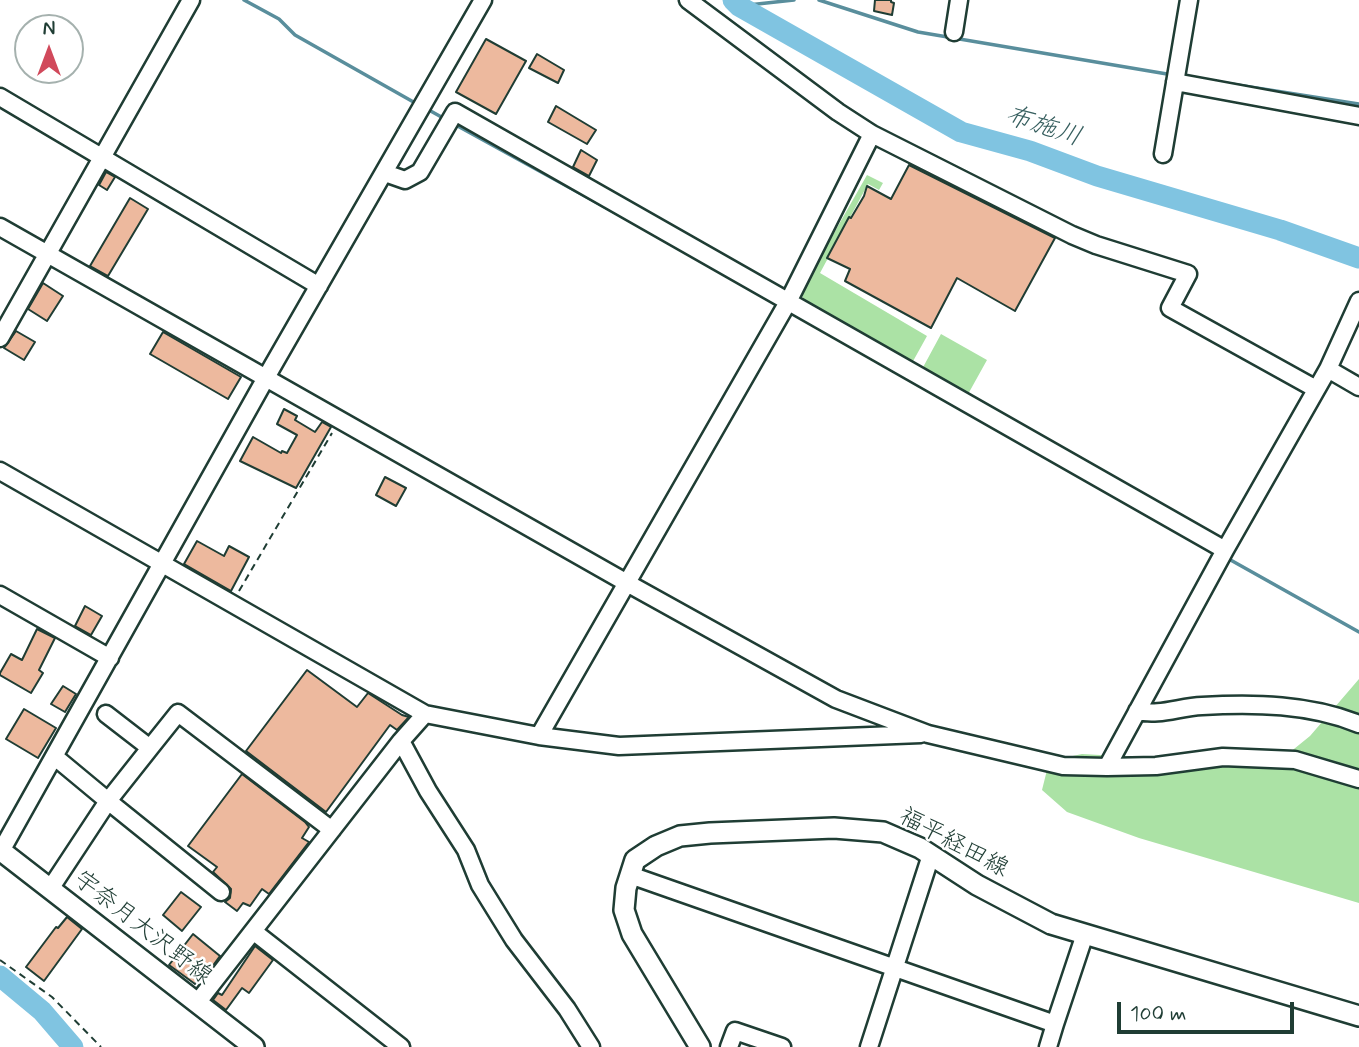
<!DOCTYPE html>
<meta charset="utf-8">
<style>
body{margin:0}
#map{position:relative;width:1359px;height:1047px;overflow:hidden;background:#fff;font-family:Mynerve,sans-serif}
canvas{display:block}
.north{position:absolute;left:14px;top:14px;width:70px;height:70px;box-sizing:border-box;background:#fff;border:2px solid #a5b1ae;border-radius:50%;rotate:0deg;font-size:19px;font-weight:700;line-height:28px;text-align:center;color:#1f3d34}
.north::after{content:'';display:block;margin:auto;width:24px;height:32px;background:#d1495b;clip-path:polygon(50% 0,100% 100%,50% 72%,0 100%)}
.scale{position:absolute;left:1117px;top:1002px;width:177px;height:32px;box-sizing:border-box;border:4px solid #1f3d34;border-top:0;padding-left:9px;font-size:21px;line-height:24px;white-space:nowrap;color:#1f3d34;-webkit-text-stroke:5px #fff;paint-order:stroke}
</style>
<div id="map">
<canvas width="1359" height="1047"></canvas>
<div class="north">N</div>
<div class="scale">100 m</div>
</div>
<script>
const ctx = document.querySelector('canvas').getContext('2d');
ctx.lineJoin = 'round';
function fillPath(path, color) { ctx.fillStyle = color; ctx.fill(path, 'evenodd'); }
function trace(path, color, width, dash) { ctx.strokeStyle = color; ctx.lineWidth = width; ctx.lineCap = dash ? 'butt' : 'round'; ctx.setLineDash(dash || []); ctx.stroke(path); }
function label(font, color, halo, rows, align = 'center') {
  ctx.font = font + ' Mynerve,"Klee One",sans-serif'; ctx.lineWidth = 5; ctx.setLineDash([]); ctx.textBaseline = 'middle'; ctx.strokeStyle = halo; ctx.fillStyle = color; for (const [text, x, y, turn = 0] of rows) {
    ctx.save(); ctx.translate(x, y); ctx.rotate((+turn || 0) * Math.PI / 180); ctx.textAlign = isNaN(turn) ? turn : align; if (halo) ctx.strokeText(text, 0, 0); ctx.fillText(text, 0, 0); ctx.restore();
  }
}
const green = new Path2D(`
 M867,175l16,8 -4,7 -11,-6 -48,89 107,63 -15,27 -108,-61 -3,-11z
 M941,334l46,26 -20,36 -46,-25z
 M1359,679v224l-220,-65 -72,-26 -25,-22 5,-20 7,-10 28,-6 107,6 100,-7 21,-17z`);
const stream = new Path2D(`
 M244,0l35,19 16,16 122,69
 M819,0l99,32 249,42
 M739,6l55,-6
 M1212,81l147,23
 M427,109l18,10
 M454,124l178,98
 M1227,558l132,74`);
const river = new Path2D(`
 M733,0l6,6 222,126 69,19 67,25 183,54 79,28
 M0,976l42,35 31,36`);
const building = new Path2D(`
 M875,0h16v2l3,1 -2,12 -18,-4z
 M486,39l40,22 -30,53 -40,-22z
 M537,54l27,16 -6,13 -29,-15z
 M556,106l40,24 -9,14 -39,-22z
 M581,150l16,10 -8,16 -16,-9z
 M909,165l146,73 -40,73 -58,-33 -26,50 -86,-47 5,-12 -23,-11 22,-41 2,1 13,-22 3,-10 24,13z
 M106,172l9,5 -8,13 -8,-5z
 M130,198l18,11 -40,67 -18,-10z
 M43,283l20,13 -16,25 -19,-12z
 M16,331l19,11 -11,18 -20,-12z
 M163,332l78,45 -13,22 -78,-45z
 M284,409l13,7 -2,4 20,12 7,-10 9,5 -35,61 -56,-27 13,-24 28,16 1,-2 5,2 10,-18 -20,-11z
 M385,477l21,11 -10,18 -20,-11z
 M197,541l27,15 5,-10 20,11 -18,34 -47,-27z
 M85,606l17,10 -11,19 -16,-9z
 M37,629l18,9 -16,32 4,3 -12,20 -31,-18v-2l11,-19 11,6z
 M307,670l50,37 11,-14 34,22 7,2 -12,13 -7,-5 -64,87 -80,-61z
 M63,686l13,8 -11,18 -14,-8z
 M24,709l32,19 -18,30 -32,-19z
 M242,774l63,48 4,5 -7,11 7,4 -40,52 -7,-5 -12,17 -7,-3 -6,8 -12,-9 5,-4 1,-9 -18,-17 4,-5 -29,-21z
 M181,892l20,15 -19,24 -19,-16z
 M67,917l15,12 -38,52 -18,-14 30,-40 2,1z
 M193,934l27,22 -11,15 -3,-2 -11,15 -26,-19z
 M255,946l18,14 -24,33 -7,-5 -16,22 -13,-10 5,-7 4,2z`);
const path = new Path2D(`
 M239,591l93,-158
 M0,960l52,37 49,50`);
const minor = new Path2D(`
 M688,0l150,112 34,22 200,101 24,10 92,29 -18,34 146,81
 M954,32l5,-32
 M1175,82l184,34
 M0,97l319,189
 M1163,154l26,-154
 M385,173l20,7 15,-8 35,-60 770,438
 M0,227l627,356 209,116 92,35 135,32 44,1 49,-1 67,-9 72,3 64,19
 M0,338l191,-338
 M1328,369l31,18
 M0,471l425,243 114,22 80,10 302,-12
 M0,595l110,63
 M1137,711c23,5 42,-4 65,-5 52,-3 108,-2 157,18
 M106,714l44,34 -42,53 113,91
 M539,736l249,-434 84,-168
 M401,741l27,50 38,59 14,35 34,55 53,69 24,38
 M150,748l28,-35 154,117
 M1107,767l118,-217 103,-181 31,-68
 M1,851l271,-484 211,-367
 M630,875l425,149 30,-90
 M50,889l58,-88 -53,-44
 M253,931l148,116
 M197,1003l204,-262 24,-27
 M729,1047l6,-16 47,16
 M869,1047l62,-192
 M1048,1047l7,-23`);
const major = new Path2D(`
 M0,850l254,197
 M700,1047l-68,-113 -8,-24 2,-22 9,-28 21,-14 24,-10 30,-3 124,-5 49,4 37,16 57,37 74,39 308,92`);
const streetNames = [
 ["福平経田線",953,844,28],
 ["宇奈月大沢野線",142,929,38]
];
const waterNames = [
 ["布施川",1043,128,18]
];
fillPath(green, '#abe2a5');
trace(stream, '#598e9c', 3.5);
trace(river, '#80c4e1', 21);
fillPath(building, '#edb99e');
trace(building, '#1f3d34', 2);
trace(minor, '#1f3d34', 21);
trace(major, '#1f3d34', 24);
trace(path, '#1f3d34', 2, [7, 5]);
trace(minor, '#fff', 16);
trace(major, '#fff', 19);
label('24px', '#1f3d34', '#fff', streetNames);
label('italic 26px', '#375f5f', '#fff', waterNames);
</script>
